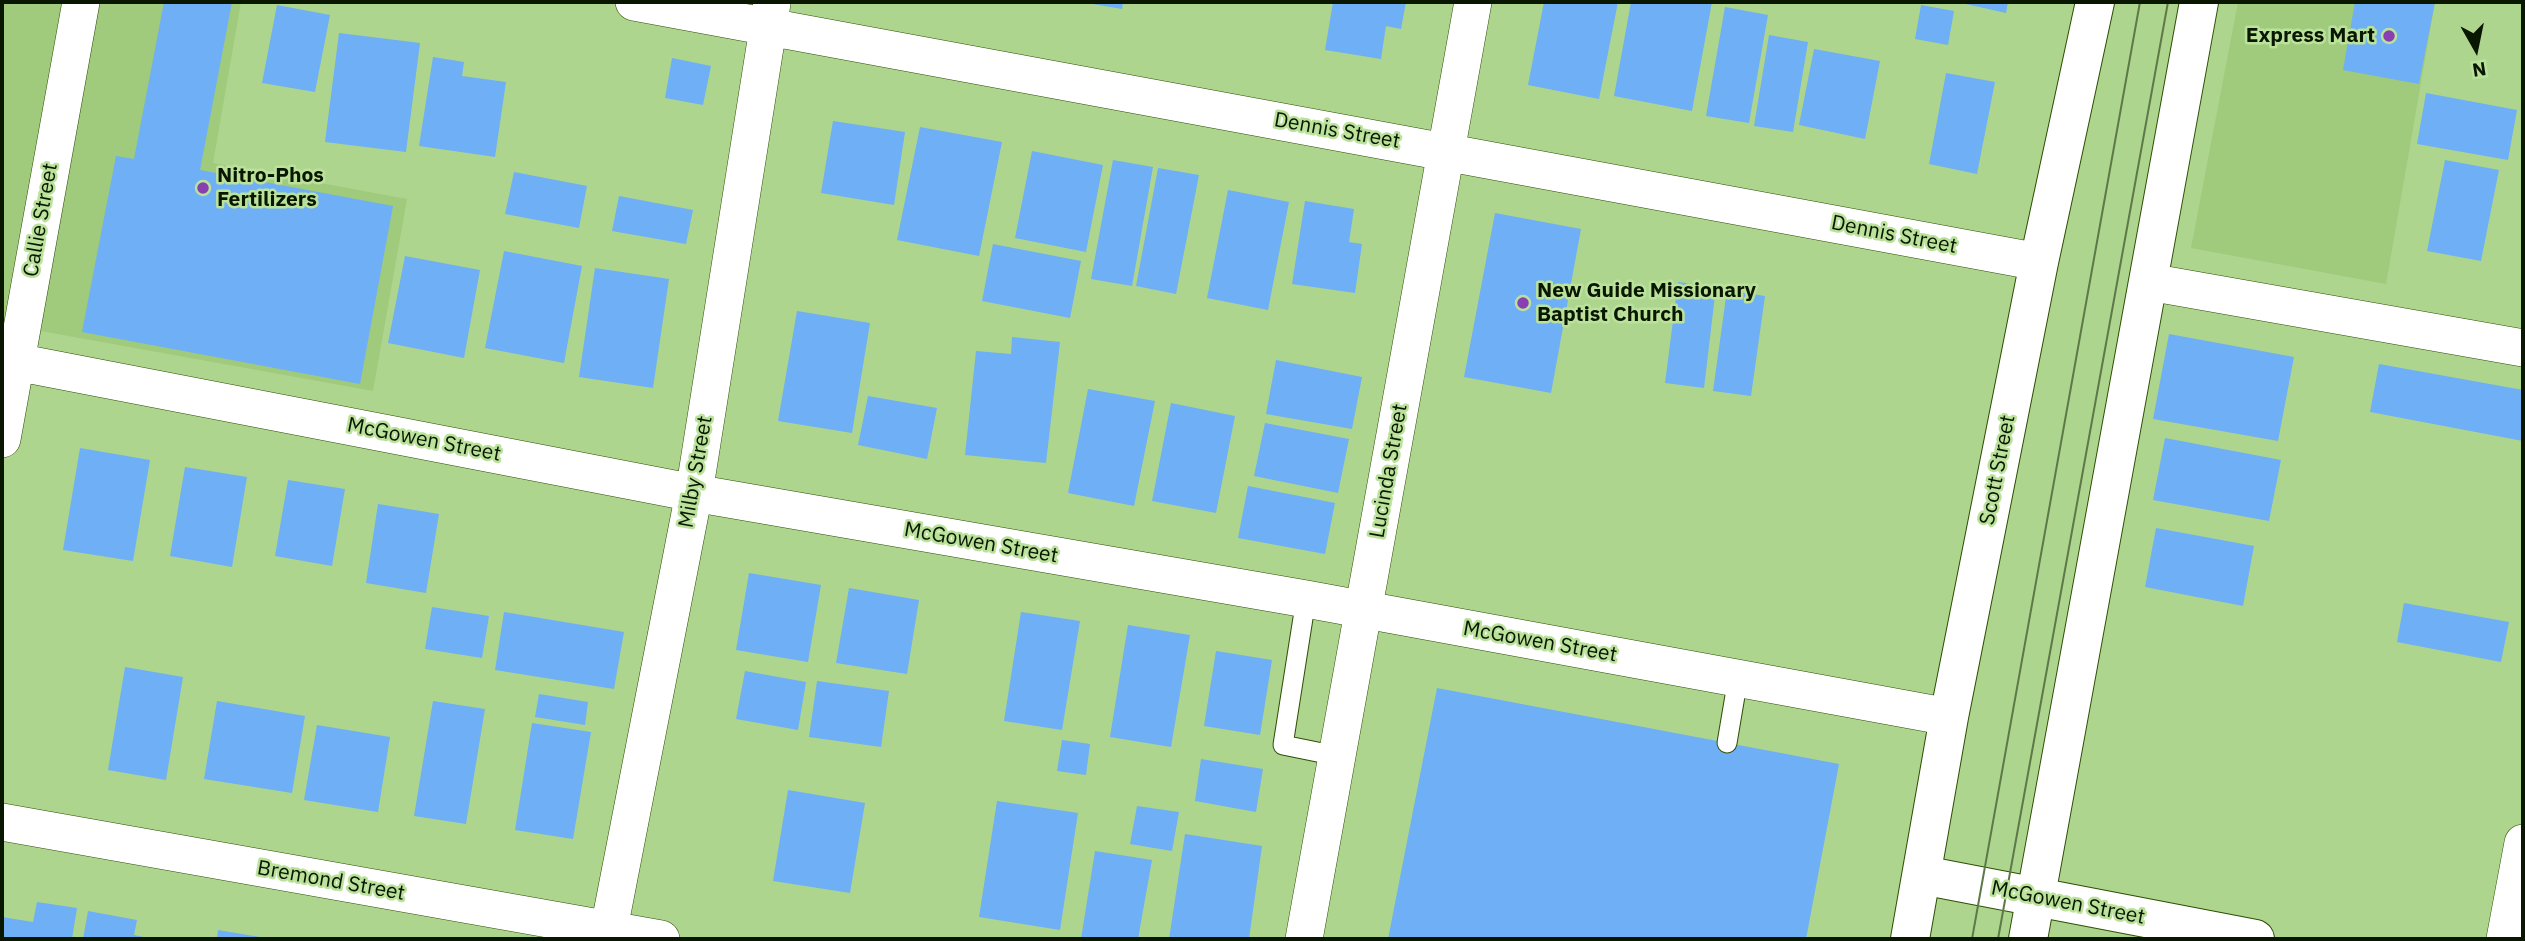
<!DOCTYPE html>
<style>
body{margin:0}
#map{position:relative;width:2525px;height:941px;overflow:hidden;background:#aed58e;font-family:"IBM Plex Sans",sans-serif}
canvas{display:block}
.frame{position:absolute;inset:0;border:4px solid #091600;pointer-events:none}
.north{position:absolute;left:2441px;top:14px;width:70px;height:70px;-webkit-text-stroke:5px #bbe29b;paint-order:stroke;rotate:171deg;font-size:19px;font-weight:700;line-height:28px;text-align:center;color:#091600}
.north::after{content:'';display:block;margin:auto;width:24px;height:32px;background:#091600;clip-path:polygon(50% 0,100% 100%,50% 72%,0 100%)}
</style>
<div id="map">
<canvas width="2525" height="941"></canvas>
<div class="frame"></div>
<div class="north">N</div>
</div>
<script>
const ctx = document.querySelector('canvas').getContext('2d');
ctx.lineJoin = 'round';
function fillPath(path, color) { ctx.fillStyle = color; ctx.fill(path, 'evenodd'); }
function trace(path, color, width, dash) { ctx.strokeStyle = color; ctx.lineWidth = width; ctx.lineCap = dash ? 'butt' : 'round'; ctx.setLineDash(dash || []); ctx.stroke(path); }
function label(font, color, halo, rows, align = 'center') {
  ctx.font = font + ' "IBM Plex Sans",sans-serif'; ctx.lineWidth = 5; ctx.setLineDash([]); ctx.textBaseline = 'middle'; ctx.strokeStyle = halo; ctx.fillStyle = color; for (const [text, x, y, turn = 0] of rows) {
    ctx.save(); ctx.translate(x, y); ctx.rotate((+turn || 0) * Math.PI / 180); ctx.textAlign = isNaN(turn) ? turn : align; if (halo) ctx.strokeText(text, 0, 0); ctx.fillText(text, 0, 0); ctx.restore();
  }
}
const built = new Path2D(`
 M2,2h239l-28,161 194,36 -34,192 -371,-67z
 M2238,2h197l-49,282 -195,-36z`);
const building = new Path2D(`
 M164,2h68l-32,168 193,36 -33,178 -278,-52 34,-176 18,3z
 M1081,2h42l-1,7z
 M1333,2h73l-5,27 -15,-3 -5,33 -56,-9z
 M1544,2h74l-19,97 -71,-14z
 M1631,2h81l-20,109 -78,-15z
 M1957,2h51l-2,11z
 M2355,2h80l-16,82 -76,-14z
 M277,5l53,10 -15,77 -53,-9z
 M1921,5l33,6 -6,34 -33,-6z
 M1725,7l43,8 -19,108 -43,-7z
 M339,33l81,10 -14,109 -81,-10z
 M1769,35l39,7 -15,90 -39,-6z
 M1814,49l66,12 -15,78 -66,-14z
 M433,57l31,5 -2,14 44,6 -11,75 -76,-11z
 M672,58l39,8 -8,39 -38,-7z
 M1946,73l49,9 -18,92 -48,-10z
 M2426,93l91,17 -9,50 -91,-16z
 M833,121l72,11 -11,73 -73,-12z
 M920,127l82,15 -23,114 -82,-16z
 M1032,151l71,14 -17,87 -71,-14z
 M1113,160l40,7 -21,119 -41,-7z
 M2445,160l54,10 -18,91 -54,-10z
 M1158,168l41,7 -23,119 -40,-8z
 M514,172l73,14 -8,42 -74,-14z
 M1228,190l61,12 -21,108 -61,-12z
 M619,196l74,14 -7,34 -74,-13z
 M1305,201l49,8 -5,33 13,2 -7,49 -63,-9z
 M1495,213l86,16 -30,164 -87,-16z
 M993,244l88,17 -11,57 -88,-17z
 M504,251l78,15 -18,97 -79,-15z
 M405,256l75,14 -16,88 -76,-15z
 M595,268l74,11 -16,109 -74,-11z
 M1678,282l38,5 -12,101 -39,-5z
 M1727,290l38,6 -14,100 -38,-5z
 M797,311l73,12 -18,110 -74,-12z
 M2169,334l125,23 -16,84 -125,-22z
 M1012,337l48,5 -14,121 -81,-8 11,-104 35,3z
 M1276,360l86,17 -10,52 -86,-15z
 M2379,364l144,26v51l-153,-29z
 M1088,389l67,12 -21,105 -66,-13z
 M868,396l69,12 -10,51 -69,-14z
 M1171,403l64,13 -19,97 -64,-12z
 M1265,423l84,16 -11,54 -84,-17z
 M2165,438l116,22 -12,61 -116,-21z
 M80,448l70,12 -17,101 -70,-11z
 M185,467l62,10 -15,90 -62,-11z
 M288,480l57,9 -13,77 -57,-10z
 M1248,486l87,17 -10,51 -87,-16z
 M378,504l61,10 -13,79 -60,-10z
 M2156,528l98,18 -11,60 -98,-19z
 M749,573l72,12 -13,77 -72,-12z
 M849,588l70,12 -12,74 -71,-11z
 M2404,603l105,19 -8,40 -104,-20z
 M432,607l57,9 -7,42 -57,-9z
 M504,612l120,20 -10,57 -119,-19z
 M1021,612l59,9 -18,109 -58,-9z
 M1128,625l62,10 -19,112 -61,-10z
 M1216,651l56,9 -12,75 -56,-9z
 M125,667l58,10 -17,103 -58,-10z
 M745,671l61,11 -8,48 -62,-11z
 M817,681l72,10 -8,56 -72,-10z
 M1437,688l402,76 -33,175h-418z
 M539,694l49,8 -3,23 -50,-8z
 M217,701l88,15 -13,77 -88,-14z
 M433,701l52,8 -19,115 -52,-8z
 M532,723l59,9 -18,107 -58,-9z
 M317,725l73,12 -12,75 -74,-12z
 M1062,740l28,4 -4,31 -29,-4z
 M1201,759l62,10 -7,43 -61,-11z
 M788,790l77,13 -15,90 -77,-12z
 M997,801l81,12 -18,117 -81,-13z
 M1137,806l42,6 -7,39 -42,-7z
 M1185,834l77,12 -13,93h-80z
 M1095,851l57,9 -14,79h-57z
 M37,902l40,6 -5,31h-70v-22l31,5z
 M88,911l49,9 -3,15 19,4h-70z
 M218,930l48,8v1h-49z`);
const service = new Path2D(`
 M1306,599l-23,146 54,11
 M1727,743l11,-65`);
const minor = new Path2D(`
 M634,2l1405,260
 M2149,282l374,66
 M16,362l678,131 612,106 643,118
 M2,439l79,-437
 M2,822l659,117
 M607,939l87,-446 78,-490
 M1304,939l169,-937
 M2505,939l18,-96`);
const tertiary = new Path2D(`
 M1922,875l333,64`);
const secondary = new Path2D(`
 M1910,939l39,-222 90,-455 56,-260
 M2028,939l171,-937`);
const tram = new Path2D(`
 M1972,939l168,-937
 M1998,939l170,-937`);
const markers = [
 [2389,36,7,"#893fb1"],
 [203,188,7,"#893fb1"],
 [1523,303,7,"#893fb1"]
];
const poiNames = [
 ["Express Mart",2375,36,"right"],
 ["Nitro-Phos",217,176],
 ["Fertilizers",217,200],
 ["New Guide Missionary",1537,291],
 ["Baptist Church",1537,315]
];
const streetNames = [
 ["Dennis Street",1337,131,10],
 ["Callie Street",41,220,-80],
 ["Dennis Street",1894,235,11],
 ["McGowen Street",424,440,11],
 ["Scott Street",1998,470,-79],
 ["Lucinda Street",1389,471,-80],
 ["Milby Street",696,472,-80],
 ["McGowen Street",981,543,10],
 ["McGowen Street",1540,642,10],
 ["Bremond Street",331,881,10],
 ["McGowen Street",2068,903,11]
];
fillPath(built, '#a0ca7c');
fillPath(building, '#6eaff5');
trace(service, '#2e4e03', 21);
trace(minor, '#2e4e03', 38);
trace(tertiary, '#2e4e03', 40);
trace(secondary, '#2e4e03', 40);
trace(service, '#fff', 19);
trace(minor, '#fff', 37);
trace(tertiary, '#fff', 38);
trace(secondary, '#fff', 38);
trace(tram, '#5e7949', 2);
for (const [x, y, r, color] of markers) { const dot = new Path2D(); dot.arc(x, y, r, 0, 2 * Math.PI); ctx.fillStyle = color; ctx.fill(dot); trace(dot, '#bbe29b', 2.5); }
label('bold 21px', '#091600', '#bbe29b', poiNames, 'left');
label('21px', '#091600', '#bbe29b', streetNames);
</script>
